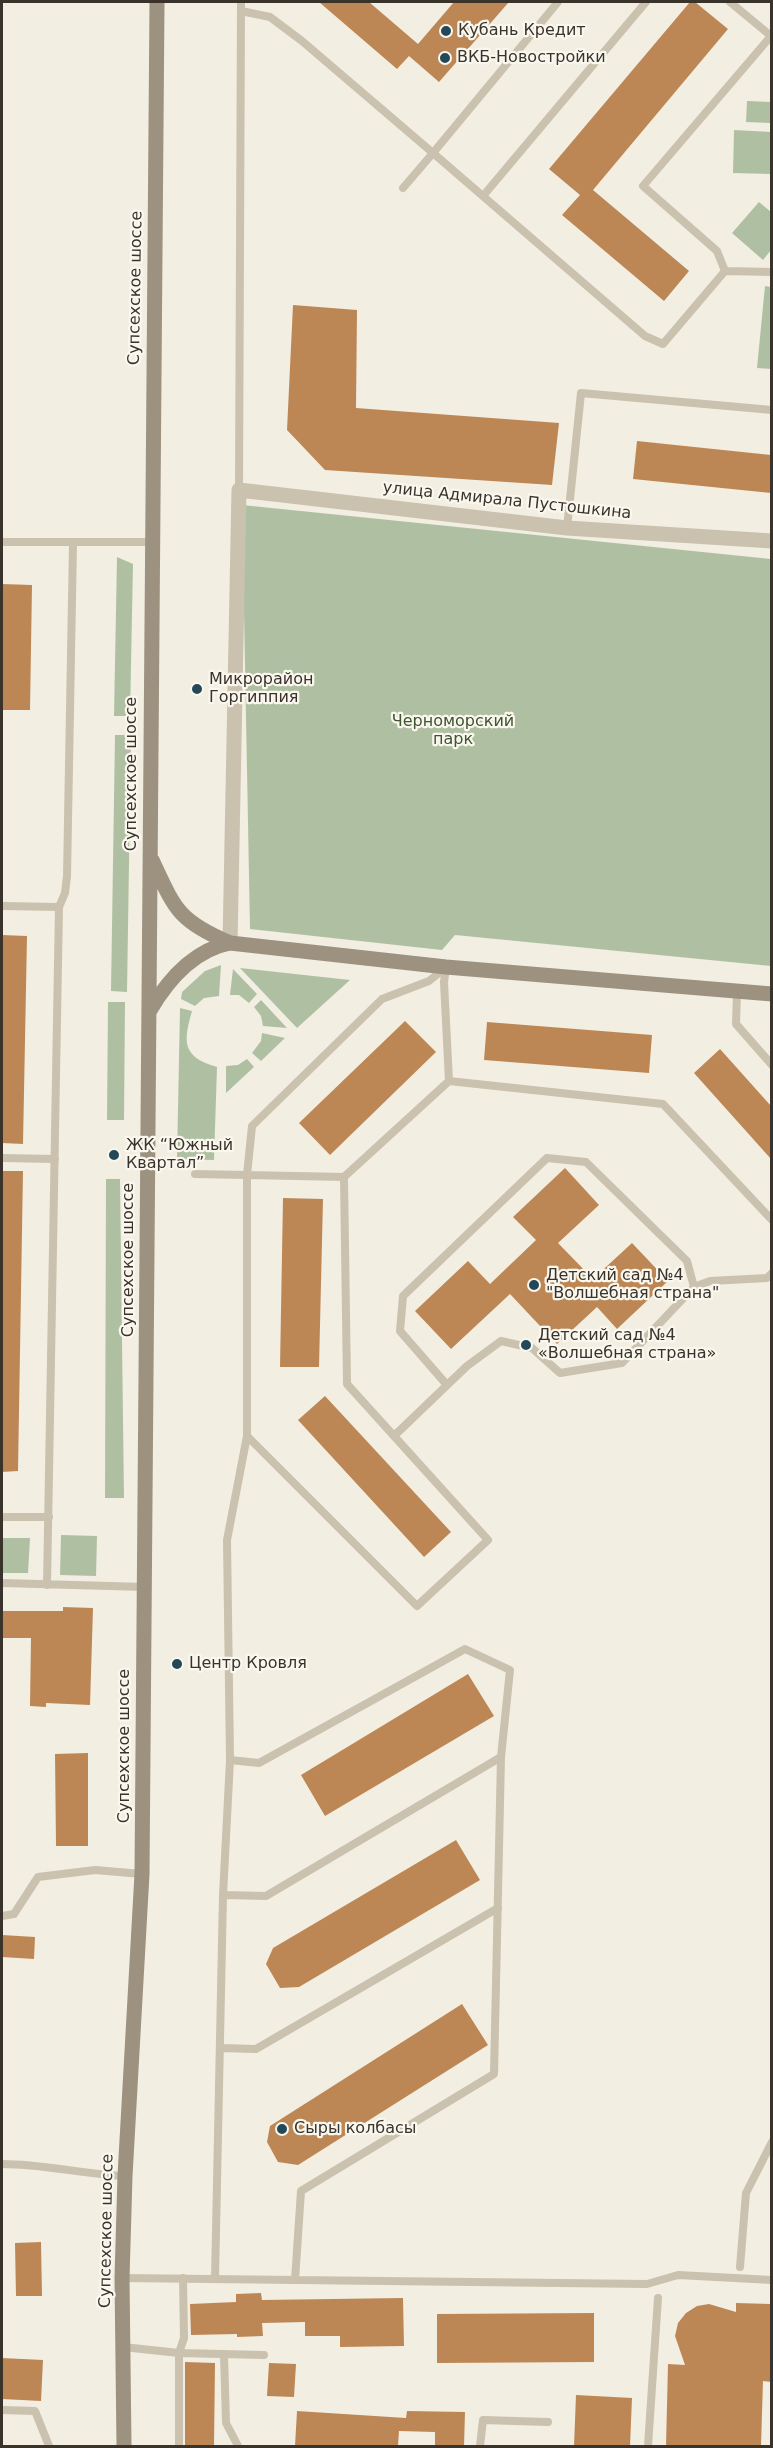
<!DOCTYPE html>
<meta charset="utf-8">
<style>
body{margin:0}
#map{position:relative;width:773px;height:2448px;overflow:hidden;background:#f2eee2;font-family:"DejaVu Sans",sans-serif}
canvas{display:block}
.frame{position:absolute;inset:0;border:3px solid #39332c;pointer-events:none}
</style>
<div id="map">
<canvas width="773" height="2448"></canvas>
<div class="frame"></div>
</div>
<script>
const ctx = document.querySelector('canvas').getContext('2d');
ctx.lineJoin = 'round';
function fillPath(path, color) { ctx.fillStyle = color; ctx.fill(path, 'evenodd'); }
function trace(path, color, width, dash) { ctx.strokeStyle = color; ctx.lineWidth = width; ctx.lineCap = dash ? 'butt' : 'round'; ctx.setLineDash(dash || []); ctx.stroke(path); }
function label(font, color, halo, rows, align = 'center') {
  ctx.font = font + ' "DejaVu Sans",sans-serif'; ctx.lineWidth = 4.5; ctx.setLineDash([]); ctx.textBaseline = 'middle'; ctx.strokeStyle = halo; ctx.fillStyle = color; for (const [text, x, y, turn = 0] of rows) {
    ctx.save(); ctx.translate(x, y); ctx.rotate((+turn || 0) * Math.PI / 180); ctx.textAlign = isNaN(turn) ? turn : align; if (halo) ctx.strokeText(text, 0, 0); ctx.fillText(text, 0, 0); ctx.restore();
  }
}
const green = new Path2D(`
 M747,101l24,1v21l-25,-1z
 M734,130l37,2v42l-38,-1z
 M759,202l12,10v38l-8,10 -31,-27z
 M765,286l6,1v82l-14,-1z
 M242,505l529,54v407l-316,-31 -13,15 -192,-21z
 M117,557l16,7 -3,152h-16z
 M115,735h16l-4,257 -16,-1z
 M221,965l-2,31 -15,2 -9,8 -14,-7 1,-7 23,-21z
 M240,968l110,12 -53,48z
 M233,969l24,25 -8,9 -10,-8h-9z
 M261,1000l26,28 -24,-2 -2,-10 -7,-9z
 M108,1002h17l-1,118h-17z
 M180,1008l12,3c-9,31 -10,46 25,56l-3,93 -37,-1z
 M262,1033l23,5 -24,23 -9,-8 9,-12z
 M247,1059l7,8 -28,26v-27l12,-1z
 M106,1179h14l4,319h-19z
 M61,1535l36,1 -1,40 -36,-1z
 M2,1538h28l-2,35h-26z`);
const building = new Path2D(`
 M319,2h50l49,42 36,-42h55l-70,80 -30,-26 -12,13z
 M690,2h5l33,27 -135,161 96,81 -25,30 -102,-86 18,-20 -31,-26z
 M293,305l64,5 -1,98 203,15 -7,62 -227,-15 -38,-40z
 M637,441l134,14v38l-138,-14z
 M2,584l30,1 -2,125h-28z
 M2,935l25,1 -4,208 -21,-1z
 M405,1021l31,31 -106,103 -31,-32z
 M487,1022l165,13 -3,38 -165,-13z
 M720,1049l51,57v53l-77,-86z
 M565,1168l34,37 -41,38 35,36 39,-36 36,38 -51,48 -20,-22 -40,37 -47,-50 -59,55 -36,-38 53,-50 22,23 46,-44 -23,-23z
 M2,1171h21l-5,300 -16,1z
 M283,1198l40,1 -4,168h-39z
 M325,1396l126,136 -27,25 -126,-137z
 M63,1607l30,1 -3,97 -44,-2v4l-16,-1 1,-68h-29v-27h61z
 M468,1674l26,42 -169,100 -24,-41z
 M88,1753v93h-32l-1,-92z
 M456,1840l24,40 -181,107 -19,1 -14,-24 7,-16z
 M2,1935l33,2 -1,22 -32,-2z
 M462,2004l26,41 -190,120 -20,-3 -11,-20 3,-16z
 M41,2242l1,54h-26l-1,-53z
 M261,2293l1,7 141,-2 1,48 -64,1v-11h-35v-14l-43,1 1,13 -26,1v-3l-46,1 -1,-31 46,-2v-8z
 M736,2303l35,1v78l-8,-1 -2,65h-95l2,-82 17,1 -10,-29 3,-13 8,-10 11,-7 12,-2 27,8z
 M594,2313v49l-157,1v-49z
 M2,2358l41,2 -2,41 -39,-2z
 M185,2362l30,1 -1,83h-29z
 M269,2363l27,1 -2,33 -27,-1z
 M576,2395l56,3 -2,48h-56z
 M297,2411l109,7 1,-7 58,1 -1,34h-29v-14l-36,-1 -1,15h-103z`);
const lane = new Path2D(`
 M241,11l29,6 32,24 131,112 125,-151
 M403,188l30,-35 212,183 18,8 62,-73 -8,-20 -74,-65 128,-150 -41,-34
 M483,196l163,-194
 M725,271l47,1
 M239,490l2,-488
 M567,528l14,-135 191,17
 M2,542h150
 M2,906l57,1
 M446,967l-2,15 5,99
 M737,991l-1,33 36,41
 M2,1158l53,1
 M195,1174l52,1 5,-49 130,-127 47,-18 16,-13
 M694,1287l16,-6 57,-3 5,-5
 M247,1436l170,170 71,-66 -141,-156 -3,-207 105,-96 214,23 109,116
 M394,1436l73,-70 34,-25 31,7 28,25 62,-10 72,-76 -7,-26 -101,-99 -39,-4 -144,138 -3,35 47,54
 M2,1517h47
 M2,1583l143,4
 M47,1585l12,-678 6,-14 2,-17 6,-333
 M230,1760l29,3 206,-114 45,21 -9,87
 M223,1895l43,1 235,-139 -7,317 -193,117 -6,89
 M2,1916l12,-2 24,-37 57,-7 47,4
 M220,2048l36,1 242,-141
 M2,2164c41,0 81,10 123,12
 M740,2267l6,-74 26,-51
 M122,2278l525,6 31,-9 94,5
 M215,2279l8,-384 7,-135 -3,-220 20,-104v-261l97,2
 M123,2347l56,6 85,2
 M224,2354l2,69 12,23
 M2,2410l33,1 14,35
 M179,2446v-93l5,-15 -1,-60
 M480,2446l3,-26 65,2
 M648,2446l10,-148`);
const street = new Path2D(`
 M230,943l9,-453 328,38 205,13`);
const secondary = new Path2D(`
 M152,860c23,49 26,61 78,83
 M149,1012c18,-31 45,-62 81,-69l216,24 326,27
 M124,2446l-2,-168 3,-102 17,-302 15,-1872`);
const markers = [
 [446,31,6,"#244858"],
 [445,58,6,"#244858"],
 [197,689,6,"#244858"],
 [114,1155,6,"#244858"],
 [534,1285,6,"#244858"],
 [526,1345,6,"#244858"],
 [177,1664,6,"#244858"],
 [282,2129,6,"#244858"]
];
const poiNames = [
 ["Кубань Кредит",458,31],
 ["ВКБ-Новостройки",457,58],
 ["Микрорайон",209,680],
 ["Горгиппия",209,698],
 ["ЖК “Южный",126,1146],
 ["Квартал”",126,1164],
 ["Детский сад №4",546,1276],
 ["\"Волшебная страна\"",546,1294],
 ["Детский сад №4",538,1336],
 ["«Волшебная страна»",538,1354],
 ["Центр Кровля",189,1664],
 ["Сыры колбасы",294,2129]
];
const streetNames = [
 ["Супсехское шоссе",136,288,-89],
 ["улица Адмирала Пустошкина",507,501,6],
 ["Супсехское шоссе",132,774,-90],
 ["Супсехское шоссе",129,1260,-90],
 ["Супсехское шоссе",125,1746,-90],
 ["Супсехское шоссе",107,2231,-89]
];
const parkNames = [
 ["Черноморский",453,722],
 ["парк",453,740]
];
fillPath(green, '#afc0a2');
fillPath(building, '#bd8755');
trace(lane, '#cac1ae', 8);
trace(street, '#cac1ae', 15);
trace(secondary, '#9d917f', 15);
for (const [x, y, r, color] of markers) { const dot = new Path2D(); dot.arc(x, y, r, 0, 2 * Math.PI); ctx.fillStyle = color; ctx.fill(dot); trace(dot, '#faf7ee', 2); }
label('16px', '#39332c', '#faf7ee', poiNames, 'left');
label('16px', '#39332c', '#faf7ee', streetNames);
label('16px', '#405531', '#faf7ee', parkNames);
</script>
